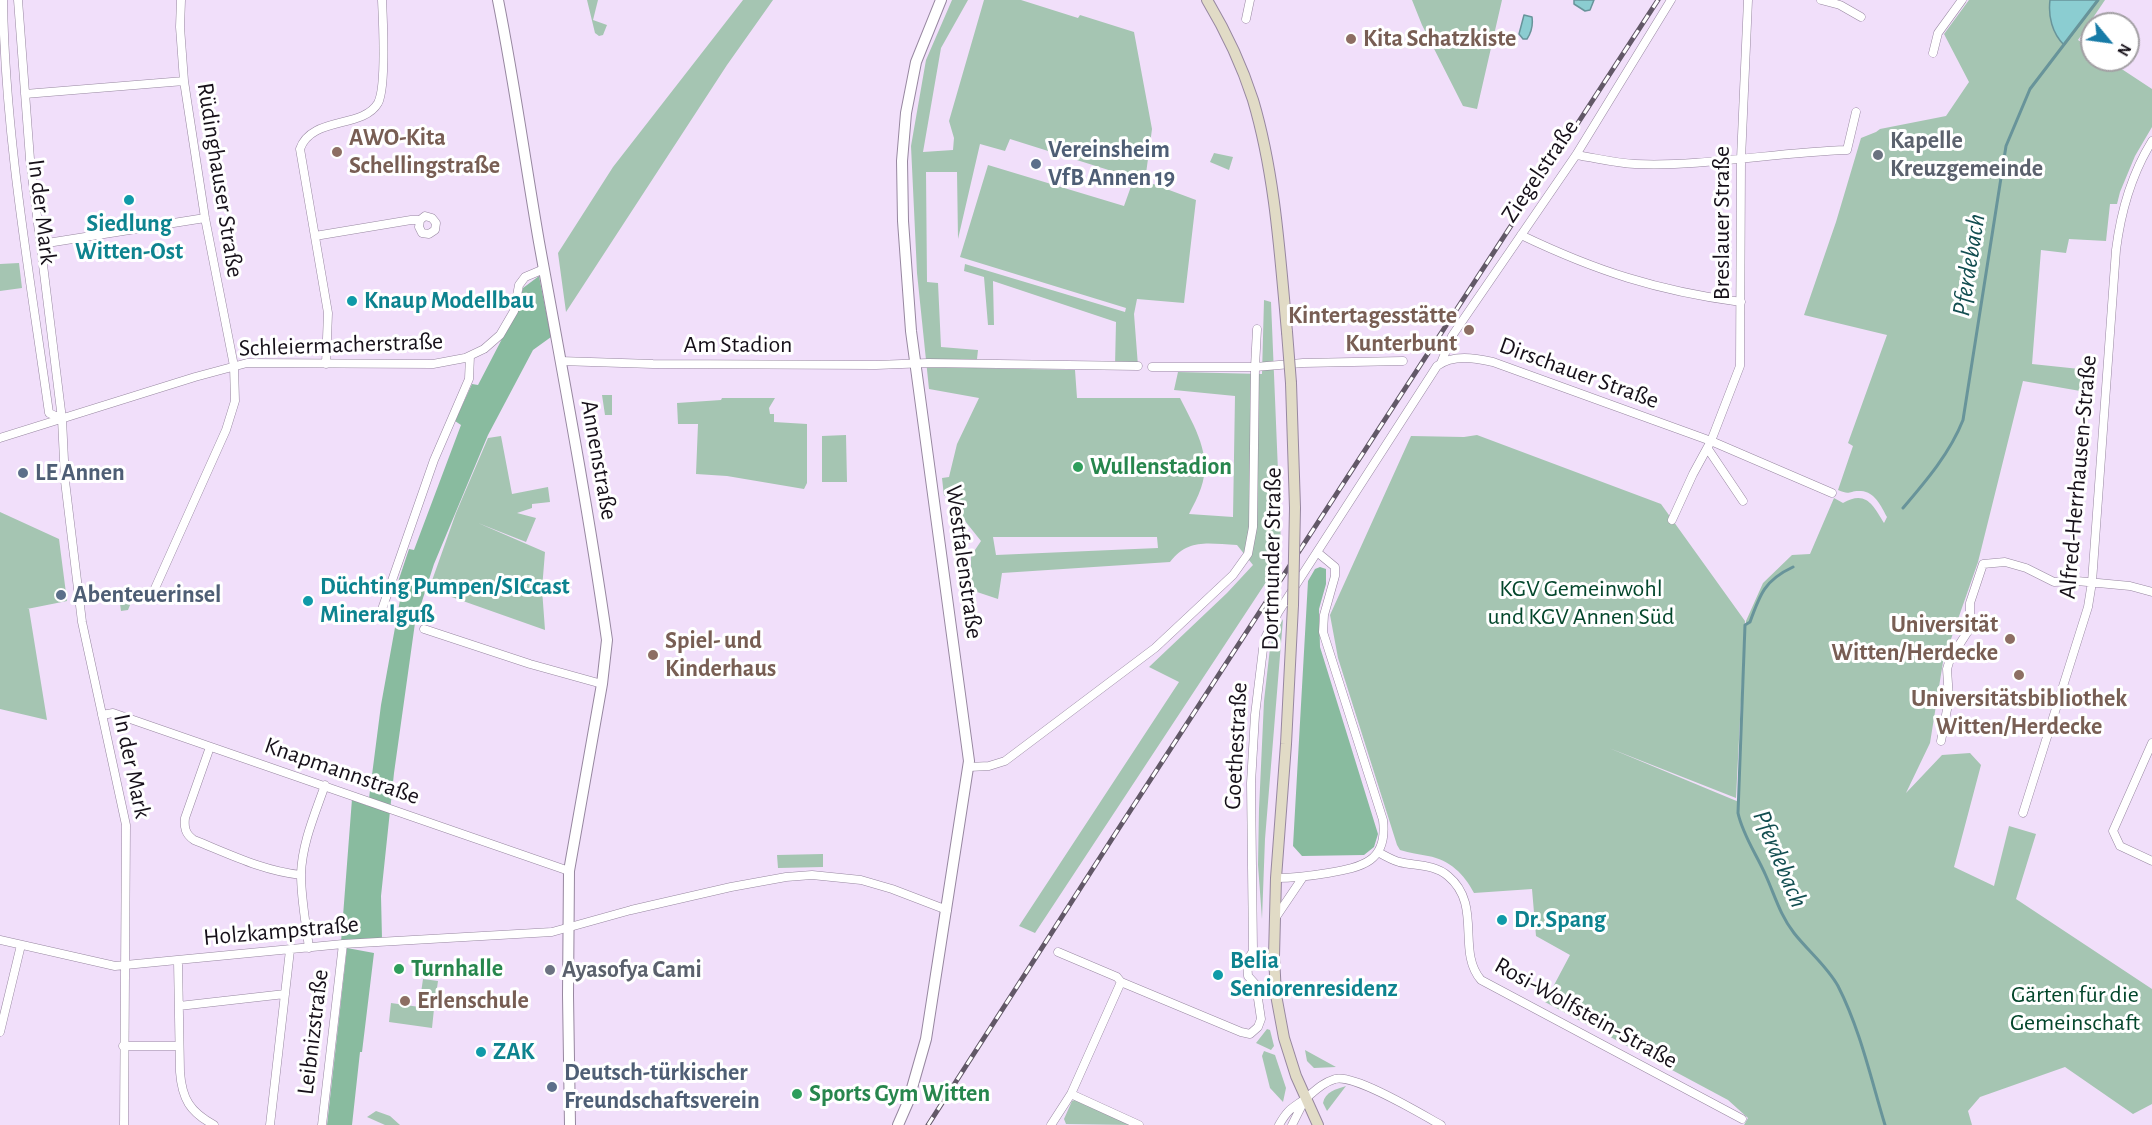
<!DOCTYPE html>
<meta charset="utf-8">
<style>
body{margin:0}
#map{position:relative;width:2152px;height:1125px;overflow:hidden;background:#f1dffa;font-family:"Alegreya Sans",sans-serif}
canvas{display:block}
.north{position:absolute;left:2080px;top:12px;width:60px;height:60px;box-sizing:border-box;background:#fff;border:2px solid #a29fa3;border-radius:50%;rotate:119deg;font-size:16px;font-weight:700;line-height:24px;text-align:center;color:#161019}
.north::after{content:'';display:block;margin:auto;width:21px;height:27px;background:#177ba7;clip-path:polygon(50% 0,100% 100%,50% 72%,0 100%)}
</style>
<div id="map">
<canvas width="2152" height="1125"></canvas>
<div class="north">N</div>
</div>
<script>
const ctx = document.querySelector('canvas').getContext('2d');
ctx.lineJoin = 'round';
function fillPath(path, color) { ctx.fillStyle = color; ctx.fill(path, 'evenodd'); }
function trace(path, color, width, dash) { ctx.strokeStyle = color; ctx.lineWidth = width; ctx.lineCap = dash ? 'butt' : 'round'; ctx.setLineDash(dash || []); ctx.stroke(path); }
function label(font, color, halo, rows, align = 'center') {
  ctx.font = font + ' "Alegreya Sans",sans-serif'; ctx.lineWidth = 6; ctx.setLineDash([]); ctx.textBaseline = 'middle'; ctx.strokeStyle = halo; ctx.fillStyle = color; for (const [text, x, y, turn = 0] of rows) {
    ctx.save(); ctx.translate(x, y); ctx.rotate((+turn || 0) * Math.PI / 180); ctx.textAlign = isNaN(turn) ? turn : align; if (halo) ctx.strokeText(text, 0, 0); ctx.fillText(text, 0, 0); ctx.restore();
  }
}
const green = new Path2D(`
 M587,0h11l-5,20 14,5 -4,10 -4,1 -4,-3z
 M743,0h30l-46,65 -161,247 -8,-59 55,-86z
 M952,0h16l-27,48 -18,104 30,-2 1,-12 -5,-17 35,-121h37l57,18 2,-3 54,17 18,97 -7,52 51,19 -12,103 -47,-4 -3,15 4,52h-23l1,-44 -123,-41 1,44h-6l-4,-48 -20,-6 1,-7 160,48 1,-4 -166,-51 28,-92 136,41 10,-28 -124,-39 -5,12 -25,-7 -22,95 -1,-67h-31l1,110 11,1 3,64 37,3 -2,18 99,2 2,28h103c14,28 33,58 21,90 -3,9 -8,18 -12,26l44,3 2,-121 -61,-6 4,-18 84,2 2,-74 7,2 10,242 -3,20 -243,369 -16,-7 160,-244 -30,-15 78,-74 26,-28 -16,-20c-29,-1 -48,-7 -67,17l-168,11 -4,26 -27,-9v-34l10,-15 -20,-25 -1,-14 -7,1 -1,-8 -8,1 -2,-18 7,-1 8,-33 22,-46 -50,-9 -12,-116 -6,-127 15,-86zM993,537h164l1,11 -162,7z
 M1412,0h90l-25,109 -14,-3 -41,-81z
 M1969,0h136l-27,40 14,9v11h16l44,29v38l-17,29 -15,36 -3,12h-7l-4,37 -37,-2 -3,14 -25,-3 -9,114 57,6 -3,22 -63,-11 -45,181 -35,100 -13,81 -24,50 36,-38 28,-2 11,12 -27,102 40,19 15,-60 27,8 -20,65 136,90v115l-19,10 -68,-47 -85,30 -12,14 4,14h-228l4,-7 -20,-18 -183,-98 25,-47 -34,-19 -4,-47 -58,4c-10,-19 -24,-33 -46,-37 -9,-2 -18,-3 -28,-6l-3,-5 -59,-187 -8,-43 81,-179 53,1 13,-2 184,69 84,117 -9,177 -127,-50 130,54 7,-181 17,-38 29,-28 18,-1 24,-56 9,5c23,-13 30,2 41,20l3,-6c-6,-11 -12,-25 -26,-26 -12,-1 -10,5 -23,-1l15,-44 -5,-3 39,-108 -83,-20 32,-93 25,-84 15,-6 4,-3 66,-13 23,-34 -25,-48z
 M1214,153l19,4 -4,13 -19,-8z
 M19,263l3,25 -22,3v-27z
 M602,395h10v20h-7z
 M722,398h53l-6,10 1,6h4v8l33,2v59l-3,6 -77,-13 -31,-2 2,-50h-20l-1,-21 44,-3z
 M846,435l1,47h-25v-46z
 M501,436l11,58 36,-7 2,15 -18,2v4l-15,5 19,5 -10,24 -48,-19 67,29 -3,37 3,41 -116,-41 27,-76 32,-75z
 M0,512l59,27 8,62 -40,8h2l18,111 -47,-11z
 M128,588l2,17 -2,5 -7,1 -3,-22z
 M1283,619l-18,220 -3,80 -4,-54 1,-56 5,-108 6,-53 2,-8z
 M823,854v13l-45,1 -1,-13z
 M423,979l15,2 -2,14 -15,-2z
 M391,1003l43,6 -2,19 -43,-6z
 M1267,1029l3,1 4,16 -3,4 -15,-7z
 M1305,1050l31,17 -22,1 -7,-7z
 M1264,1051l11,4 11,33 -3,14 -13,-14 -8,-32z
 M1346,1086l-19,25 -4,-8c2,-11 13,-14 23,-17z
 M1077,1099l58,26 -69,-1 -2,-5 8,-18z
 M376,1111l14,5 10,9h-15l-18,-8z`);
const forest = new Path2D(`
 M539,276l12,61 -18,13 -45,85 -54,129 -19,59 -21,150 -13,123 1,43 -41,3 11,-143 16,7 13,-101 19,-105 -3,-15 12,-36 5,1 47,-125 -6,-4 17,-37 6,1 39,-75 6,-22z
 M1320,567l6,2v15l-7,25 1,38 58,187 -4,13 -10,8 -62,1 -9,-10 15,-265 7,-12z
 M347,948l27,5 -12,99h-2l-8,73h-25z`);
const water = new Path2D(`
 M1574,0h20l-4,10 -5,1 -11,-7z
 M2050,0h48l-34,45c-12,-12 -16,-29 -14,-45z
 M1524,15l8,2c1,7 -1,16 -5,22h-4l-4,-5z`);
const stream = new Path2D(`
 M1903,508c23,-27 47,-55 60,-88l43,-274 24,-57 68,-89
 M1793,567c-28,13 -33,27 -43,55l-5,3 -7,188c5,23 19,42 28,63 9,20 14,39 28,57 14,18 33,33 44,53 22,43 33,93 47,139`);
const minor = new Path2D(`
 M3,0c2,136 27,277 46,413l13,6
 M18,0l12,159 32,260 3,62 17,141 44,203 -2,300
 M1748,0l-7,159 -1,207 -29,75 121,52
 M1821,0l19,5 21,12
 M1246,19l4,-19
 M1933,53l5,-20 24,-33
 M25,94l159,-13
 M1576,155c20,3 39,8 59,9 71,3 141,-12 212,-14l9,-38
 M1521,235c75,36 137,56 220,67
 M315,236l96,-16h9l5,-4 7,2 4,5 -1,7 -6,4 -7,-1 -3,-6 1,-7
 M41,244l164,-26
 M560,361l93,3 223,1 52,-2 210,3
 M1441,363l11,-27 124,-181 95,-155
 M326,364l2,-51 -28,-164c11,-33 63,-20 78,-46 8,-15 5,-83 4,-103
 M1152,367h103l2,-38
 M0,438l195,-61 52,-14 186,1 32,-6 19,-9 16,-14 14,-24 5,-26 6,-8 19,-8
 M1708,449l35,52
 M152,595l74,-165 9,-29 -1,-35 -29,-148 -21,-137 -4,-54 1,-27
 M380,615l54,-155 35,-81 1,-23
 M424,629l106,35 72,20
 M102,715l11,-2 456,158
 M1941,741l8,-42 -2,-30 3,-10 20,-31v-25l13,-39 22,-2 21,6 28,14 23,-1 53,5 22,6
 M2152,743l-39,88 7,15 32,15
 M210,747l-25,71c-1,9 0,16 9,22 35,14 69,31 107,35
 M969,767l20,-1 16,-5 150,-113 78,-73 15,-21 5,-27 2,-160 48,-4 100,-2
 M2023,813l65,-206 4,-25 24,-332c5,-40 15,-75 36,-109
 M1378,852c7,4 14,8 21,10 17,4 35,2 49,14 35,29 8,75 33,104l261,139
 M1276,878c17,0 34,-2 52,-5 34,-6 60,-11 55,-53l-60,-188 1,-17 11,-39v-9l-18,-15
 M1276,917l27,-40
 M0,940l115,26 228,-22 209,-12 79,-22 100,-23 55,-10 26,-2 49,5 31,9 55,21
 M309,948c-3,-24 -8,-49 -8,-74 1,-31 14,-60 24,-89
 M1058,952l59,25 4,5 120,50 9,2 8,-7 3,-8 -5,-34 -8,-9 -1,-15 6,-10 -2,-168 4,-68 8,-66 3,-13 13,-25 158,-245c16,-12 38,-8 56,-4l218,79 -18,33 -21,46
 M178,961l2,111c2,27 10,40 34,53
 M179,1006l106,-12
 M0,1032l21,-87
 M123,1046h56
 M1071,1094l68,31
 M270,1125l20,-175
 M322,1125l21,-181
 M1051,1125l20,-31 50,-112
 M1279,1125c9,-16 12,-16 26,-26 10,-8 17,-16 30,-20 20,-5 86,35 106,46
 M1292,1125l12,-24`);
const tertiary = new Path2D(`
 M498,0c16,80 27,161 41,242 24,132 49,265 68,398l-5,44 -33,187 -1,124 2,130
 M898,1125l10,-23 18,-63 43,-278 -58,-430 -8,-110 -1,-60 4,-48 10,-51 25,-62`);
const secondary = new Path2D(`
 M1207,0c18,30 35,66 46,100 22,74 27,155 34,232
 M1291,383l4,125
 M1293,605l-7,139 -10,134 -2,78 2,39 8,43 12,38 22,49`);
const rail = new Path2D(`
 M928,1125l191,-297 539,-828`);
const secondaryBridge = new Path2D(`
 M1287,332l4,51
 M1293,605l2,-97`);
const markers = [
 [1351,39,6,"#8d6e63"],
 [337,152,6,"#8d6e63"],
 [1878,155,6,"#6b7280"],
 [1036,164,6,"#5c6f8a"],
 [129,200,6,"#0f9aa8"],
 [352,301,6,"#0f9aa8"],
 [1469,330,6,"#8d6e63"],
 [1078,467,6,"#2e9e5b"],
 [23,473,6,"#5c6f8a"],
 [61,595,6,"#5c6f8a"],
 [308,601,6,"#0f9aa8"],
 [2010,639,6,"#8d6e63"],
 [653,655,6,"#8d6e63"],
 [2019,675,6,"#8d6e63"],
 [1502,920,6,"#0f9aa8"],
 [399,969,6,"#2e9e5b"],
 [550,970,6,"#6b7280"],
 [1218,975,6,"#0f9aa8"],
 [405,1001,6,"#8d6e63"],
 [481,1052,6,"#0f9aa8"],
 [552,1087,6,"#5c6f8a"],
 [797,1094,6,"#2e9e5b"]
];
const educationNames = [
 ["Kita Schatzkiste",1363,39],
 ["AWO-Kita",349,138],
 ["Schellingstraße",349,166],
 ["Kintertagesstätte",1457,316,"right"],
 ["Kunterbunt",1457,344,"right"],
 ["Universität",1998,625,"right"],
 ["Witten/Herdecke",1998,653,"right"],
 ["Spiel- und",665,641],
 ["Kinderhaus",665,669],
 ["Universitätsbibliothek",2019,699,"center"],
 ["Witten/Herdecke",2019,727,"center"],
 ["Erlenschule",417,1001]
];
const worshipNames = [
 ["Kapelle",1890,141],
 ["Kreuzgemeinde",1890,169],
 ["Ayasofya Cami",562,970]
];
const serviceNames = [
 ["Vereinsheim",1048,150],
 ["VfB Annen 19",1048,178],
 ["LE Annen",35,473],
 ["Abenteuerinsel",73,595],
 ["Deutsch-türkischer",564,1073],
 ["Freundschaftsverein",564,1101]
];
const streetNames = [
 ["Ziegelstraße",1540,171,-56],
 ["Rüdinghauser Straße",220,180,81],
 ["In der Mark",42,212,83],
 ["Breslauer Straße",1722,223,-90],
 ["Schleiermacherstraße",341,345,-2],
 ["Am Stadion",738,345],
 ["Dirschauer Straße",1579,373,20],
 ["Annenstraße",599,460,80],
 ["Alfred-Herrhausen-Straße",2078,477,-85],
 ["Dortmunder Straße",1272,559,-89],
 ["Westfalenstraße",964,562,82],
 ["Goethestraße",1236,746,-87],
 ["In der Mark",132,766,78],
 ["Knapmannstraße",342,771,19],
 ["Holzkampstraße",281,931,-5],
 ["Rosi-Wolfstein-Straße",1586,1013,29],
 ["Leibnizstraße",313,1032,-83]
];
const cultureNames = [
 ["Siedlung",129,224,"center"],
 ["Witten-Ost",129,252,"center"],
 ["Knaup Modellbau",364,301],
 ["Düchting Pumpen/SICcast",320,587],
 ["Mineralguß",320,615],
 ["Dr. Spang",1514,920],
 ["Belia",1230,961],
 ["Seniorenresidenz",1230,989],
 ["ZAK",493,1052]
];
const leisureNames = [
 ["Wullenstadion",1090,467],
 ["Turnhalle",411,969],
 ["Sports Gym Witten",809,1094]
];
const parkNames = [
 ["KGV Gemeinwohl",1581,589],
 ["und KGV Annen Süd",1581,617],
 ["Gärten für die",2075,995],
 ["Gemeinschaft",2075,1023]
];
const waterNames = [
 ["Pferdebach",1969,265,-81],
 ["Pferdebach",1780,859,67]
];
fillPath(green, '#a5c5b2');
fillPath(forest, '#89bb9f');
fillPath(water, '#8bcdd1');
trace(water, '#68949a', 1.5);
trace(stream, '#68949a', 3);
trace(minor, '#9787a0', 9);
trace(tertiary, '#9787a0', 12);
trace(secondary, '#9787a0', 12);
trace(minor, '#fff', 8);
trace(tertiary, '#fff', 10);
trace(secondary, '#e1dbc6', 10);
trace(rail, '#625867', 5);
trace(rail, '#fff', 3, [9]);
trace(secondaryBridge, '#9787a0', 12, []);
trace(secondaryBridge, '#e1dbc6', 10);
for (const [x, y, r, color] of markers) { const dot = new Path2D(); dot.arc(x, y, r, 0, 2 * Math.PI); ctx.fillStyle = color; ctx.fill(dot); trace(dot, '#fff', 2); }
label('bold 24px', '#785e54', '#fff', educationNames, 'left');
label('bold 24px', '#5b616d', '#fff', worshipNames, 'left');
label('bold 24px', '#4e5e75', '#fff', serviceNames, 'left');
label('24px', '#161019', '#fff', streetNames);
label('bold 24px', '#0d838f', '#fff', cultureNames, 'left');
label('bold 24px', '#27864d', '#fff', leisureNames, 'left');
label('24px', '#03462b', '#fff', parkNames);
label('italic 26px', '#134e51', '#fff', waterNames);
</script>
